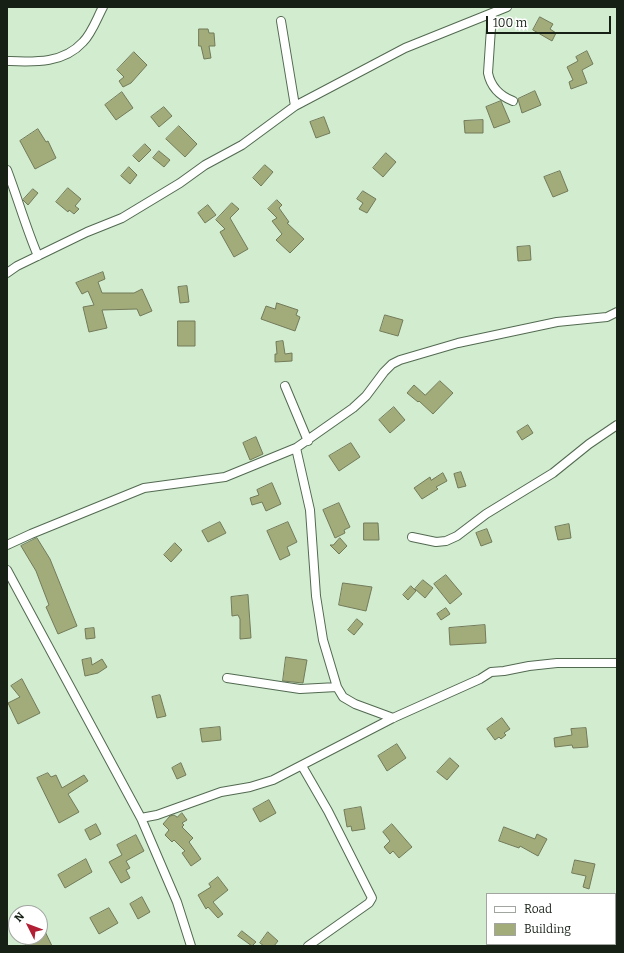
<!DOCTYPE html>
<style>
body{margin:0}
#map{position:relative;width:624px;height:953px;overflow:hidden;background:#d1eccf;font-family:Bitter,serif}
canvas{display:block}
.frame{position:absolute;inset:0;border:8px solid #162015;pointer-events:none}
.legend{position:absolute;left:486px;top:893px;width:130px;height:52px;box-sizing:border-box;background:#fff;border:1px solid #a2a6a1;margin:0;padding:5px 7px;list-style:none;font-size:12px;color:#162015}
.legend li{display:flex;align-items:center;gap:8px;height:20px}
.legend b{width:20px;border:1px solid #a2a6a1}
.north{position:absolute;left:8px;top:905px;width:40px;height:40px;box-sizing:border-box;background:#fff;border:1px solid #a2a6a1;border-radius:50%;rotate:312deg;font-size:11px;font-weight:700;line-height:16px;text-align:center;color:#162015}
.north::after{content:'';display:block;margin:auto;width:14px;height:18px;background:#b21f35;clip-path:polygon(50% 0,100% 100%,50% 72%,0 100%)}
.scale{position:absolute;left:486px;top:16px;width:125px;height:18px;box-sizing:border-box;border:2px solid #162015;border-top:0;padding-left:5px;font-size:12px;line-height:14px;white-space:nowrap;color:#162015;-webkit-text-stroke:3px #fff;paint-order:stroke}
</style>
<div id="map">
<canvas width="624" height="953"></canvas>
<div class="frame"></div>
<ul class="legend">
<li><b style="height:5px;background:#fff"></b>Road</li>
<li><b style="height:11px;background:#a1ac7a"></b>Building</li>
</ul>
<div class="north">N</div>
<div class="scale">100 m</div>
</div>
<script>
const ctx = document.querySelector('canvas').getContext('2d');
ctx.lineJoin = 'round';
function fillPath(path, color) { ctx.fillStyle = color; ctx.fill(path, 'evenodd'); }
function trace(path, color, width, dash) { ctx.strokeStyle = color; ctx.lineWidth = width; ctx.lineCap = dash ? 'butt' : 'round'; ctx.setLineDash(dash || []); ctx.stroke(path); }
const building = new Path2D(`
 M540,17l13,7 -3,5 6,4 -4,8 -19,-11z
 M199,29h9l1,4h5l1,13h-6l2,12 -7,1 -3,-13h-2z
 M587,51l6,13 -11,6 5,13 -16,6 -2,-7 4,-2 -6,-13 11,-6 -2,-4z
 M134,52l13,13 -16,18 -8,4 -4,-6 5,-4 -7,-7z
 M535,91l6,14 -19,8 -4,-14z
 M122,92l11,16 -17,12 -11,-15z
 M501,101l9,21 -16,6 -8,-21z
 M164,107l8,9 -13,11 -8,-10z
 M324,117l6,16 -14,5 -6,-16z
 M483,120v13h-18l-1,-12z
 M179,126l18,18 -12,13 -19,-18z
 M38,129l8,13 2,-1 8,17 -21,11 -15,-28z
 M145,144l6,6 -12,12 -6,-6z
 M159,151l11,9 -6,7 -11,-9z
 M386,153l10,9 -13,15 -10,-9z
 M265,165l8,7 -12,14 -8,-8z
 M129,167l8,8 -7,9 -9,-8z
 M560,171l8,20 -15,6 -9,-20z
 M68,188l13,11 -6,7 4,3 -5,5 -5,-4 -1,2 -12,-10z
 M33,189l5,4 -10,12 -5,-5z
 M363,191l13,8 -9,14 -8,-4 4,-6 -6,-4z
 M277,200l5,5 -3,3 10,14 -2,1 17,16 -14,14 -14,-13 6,-6 -10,-13 5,-3 -9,-9z
 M232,203l7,6 -9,9 18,31 -14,8 -14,-25 5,-3 -9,-9z
 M208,205l8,10 -11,8 -7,-10z
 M530,246l1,14 -13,1 -1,-14z
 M103,272l2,7 -7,3 4,11h32l8,-4 10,22 -12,5 -3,-7 -35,1 5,18 -18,4 -6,-25 11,-2 -6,-14 -6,3 -6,-11z
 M187,286l2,16 -9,1 -2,-16z
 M277,303l21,7 -2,5 4,2 -5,14 -34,-12 5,-13 9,3z
 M385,315l18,5 -5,16 -18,-5z
 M178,321h17v25h-17z
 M283,341l2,13 7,-1v8l-17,1v-8h2l-1,-12z
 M440,381l13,12 -20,21 -14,-13 -1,1 -11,-9 7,-8 11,10z
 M394,407l11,13 -15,13 -11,-13z
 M528,425l5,8 -11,7 -5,-8z
 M256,437l7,17 -13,6 -7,-17z
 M351,443l9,14 -21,14 -10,-15z
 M461,472l5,14 -8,2 -4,-14z
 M443,473l4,8 -11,6 2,2 -16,10 -8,-11 16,-11 1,3z
 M272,483l9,21 -15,7 -4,-9 -10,3 -2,-7 9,-3 -2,-5z
 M339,503l11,24 -6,3 1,3 -10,5 -12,-28z
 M220,522l6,11 -18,9 -6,-11z
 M288,522l9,20 -10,5 3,8 -10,5 -13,-29z
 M364,523h14l1,17h-15z
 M569,524l2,14 -13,2 -3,-13z
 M487,529l5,13 -11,4 -5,-13z
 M37,538l13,21 27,67 -19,8 -12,-27 3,-2 -13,-34 -15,-25z
 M340,538l7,8 -8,8 -9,-9h3z
 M175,543l7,7 -11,12 -7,-7z
 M446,575l16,19 -12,10 -16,-20z
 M423,580l10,8 -8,10 -10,-9z
 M343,583l29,4 -6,24 -27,-6z
 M411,586l5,5 -8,9 -5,-5z
 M248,595l3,43 -11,1v-20l-2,-4 -6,1 -1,-19z
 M446,608l4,6 -9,6 -4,-6z
 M357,619l6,5 -9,11 -6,-5z
 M485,625l1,18 -36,2 -1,-17z
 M94,628l1,10 -9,1 -1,-10z
 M286,657l21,3 -4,23 -20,-2z
 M91,658l1,7 10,-6 5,8 -9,6 -13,3 -3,-16z
 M22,679l18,34 -22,11 -10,-21 12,-6 -9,-11z
 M160,695l6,21 -9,2 -5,-21z
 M502,718l8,11 -6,4 2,2 -5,4 -2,-2 -4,3 -8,-11z
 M220,727l1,13 -19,2 -2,-13z
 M586,728l2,19 -15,1 -1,-3 -17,2 -1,-9 18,-3 -1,-6z
 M397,744l9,14 -19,13 -9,-15z
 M450,758l9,8 -12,14 -10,-8z
 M181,763l5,12 -9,4 -5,-11z
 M48,773l3,4 5,-2 6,13 22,-13 4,6 -20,13 11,18 -20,11 -22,-45z
 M269,800l7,13 -16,9 -7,-13z
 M361,807l4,22 -13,2 -1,-5 -4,1 -3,-17z
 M182,813l5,7 -5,3 2,2 -2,2 11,11 -4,4 12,17 -10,7 -9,-13 3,-2 -11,-11 -2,2 -7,-7 4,-5 -6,-6 7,-8 4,-1 3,2z
 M96,824l5,10 -11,6 -5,-10z
 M392,824l20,23 -13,11 -6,-7 -3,3 -6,-7 6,-6 -7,-9z
 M504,827l31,12 2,-5 10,5 -9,17 -18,-10 -1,2 -20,-7z
 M136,835l8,16 -18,10 4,7 -4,2 4,8 -9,5 -12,-21 13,-7 -5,-10z
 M86,859l6,13 -27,16 -7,-13z
 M575,860l20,4 -6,25 -6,-2 3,-11 -14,-3z
 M218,877l10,13 -15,12 10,12 -5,4 -10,-11 -2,2 -8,-14 13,-8 -2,-3z
 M142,897l8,15 -12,7 -8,-15z
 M109,908l9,15 -19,11 -9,-16z
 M40,921l12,25h-26l-4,-9h18z
 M242,931l14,11 -4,4 -14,-10z
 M268,932l10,9 -4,5h-10l-4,-3z`);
const minor = new Path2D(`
 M492,13l-4,60c3,15 12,23 25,28
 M281,21l14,85
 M7,61c27,1 56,3 76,-19 9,-9 14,-24 20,-35
 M7,170c11,29 19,58 31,86
 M7,273l10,-7 70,-34 35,-14 58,-35 25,-18 37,-20 53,-39 110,-58 102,-41
 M285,386l23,55
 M296,448l14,62 6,86 7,44 14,47 6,10 12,7 38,14
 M412,537l24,5 10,-1 11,-5 29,-22 67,-41 36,-29 28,-19
 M7,545l24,-11 113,-46 81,-11 71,-29 57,-40 13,-12 18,-24 8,-8 8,-4 58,-17 99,-21 50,-5 10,-5
 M7,570l134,248 36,84 14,44
 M227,678l73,11 37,-2
 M302,766l26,45 44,87 -3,5 -61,43
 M141,818l16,-3 64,-23 29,-5 23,-7 120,-62 87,-39 11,-7 13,-1 25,-5 28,-3h60`);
fillPath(building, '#a1ac7a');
trace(building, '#737a59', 1);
trace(minor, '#526a50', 10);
trace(minor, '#fff', 8);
</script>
